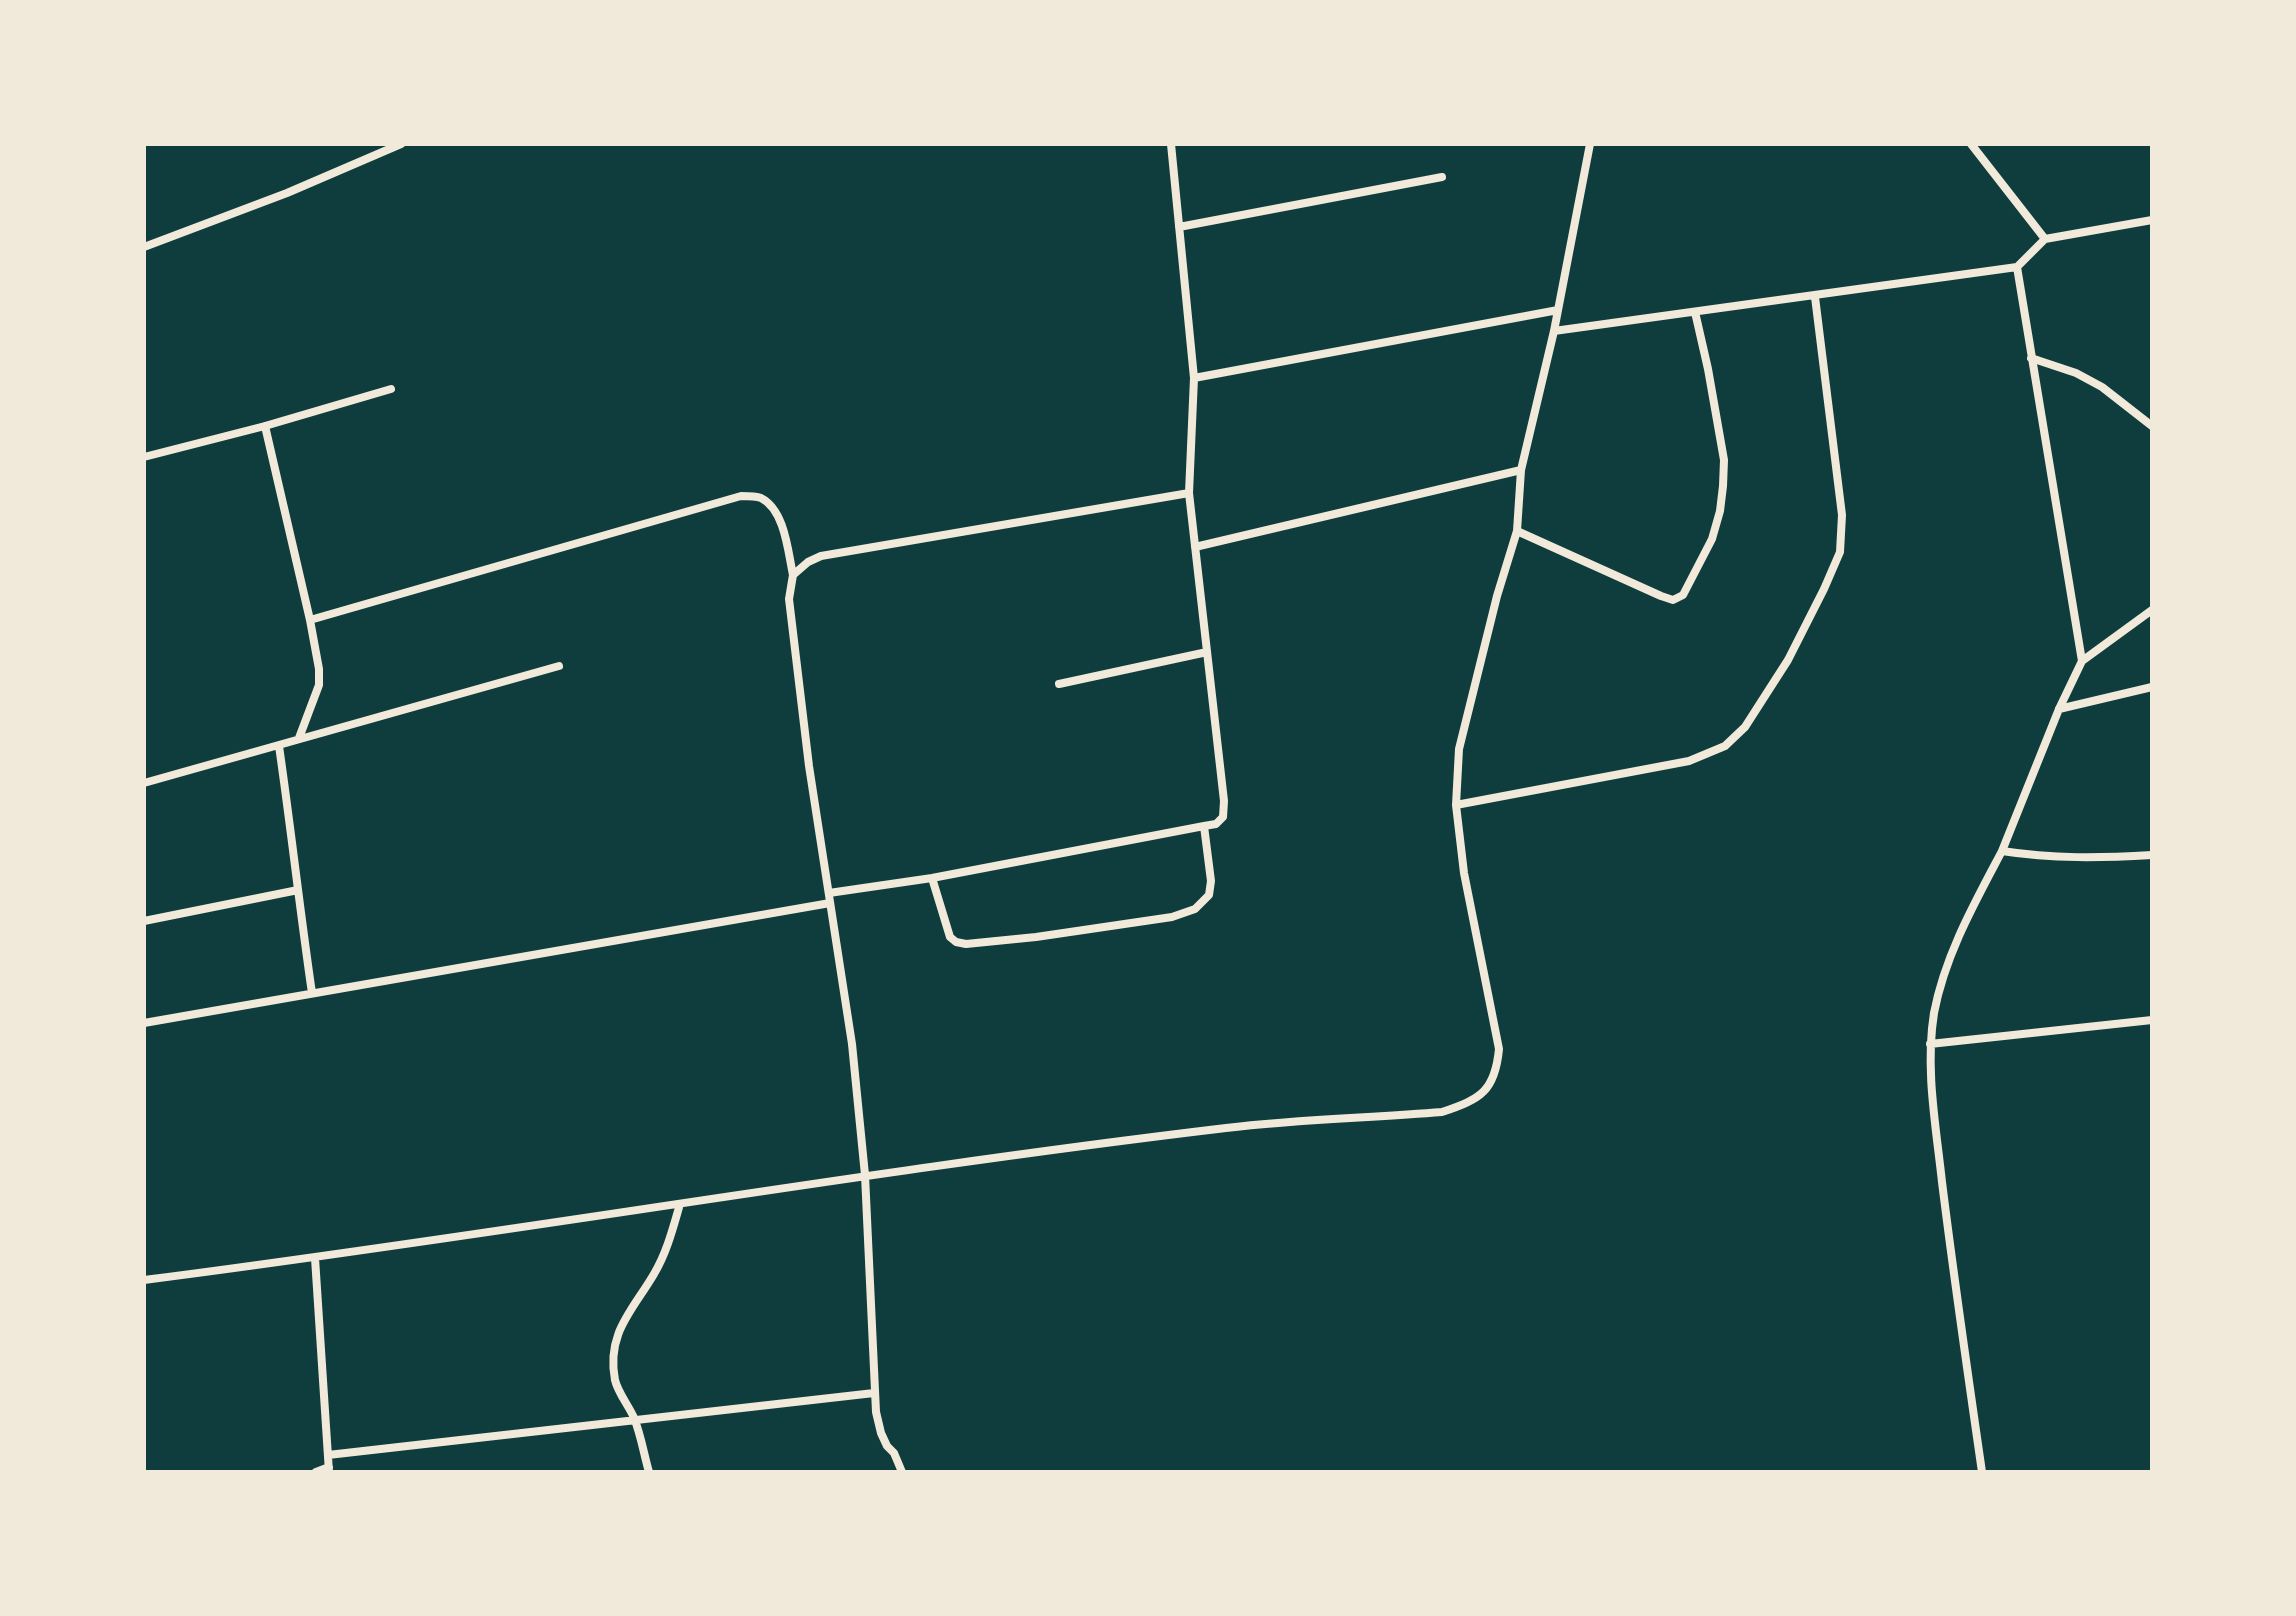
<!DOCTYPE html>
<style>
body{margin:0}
#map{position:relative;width:2296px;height:1616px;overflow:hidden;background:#0f3d3e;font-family:"Varela Round",sans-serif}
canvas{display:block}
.frame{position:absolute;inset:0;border:146px solid #f1e9da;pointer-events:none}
</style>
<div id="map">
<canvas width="2296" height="1616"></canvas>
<div class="frame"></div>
</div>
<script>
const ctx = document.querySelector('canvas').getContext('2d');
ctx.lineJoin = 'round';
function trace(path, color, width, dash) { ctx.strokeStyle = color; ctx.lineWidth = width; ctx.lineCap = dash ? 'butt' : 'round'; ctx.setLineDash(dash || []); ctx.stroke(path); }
const minor = new Path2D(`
 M1971,144l74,95
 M1179,227l263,-50
 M144,247l143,-54 114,-49
 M2017,267l65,394 -23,48 -57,142c51,8 99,7 150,4
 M1554,331l463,-64 28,-28 107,-19
 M2031,358l45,15 26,14 50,39
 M1194,378l364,-68
 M265,426l45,194
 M144,457l121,-31 126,-37
 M1517,531l144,65 12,4 10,-5 29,-56 8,-28 3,-25 1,-26 -16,-91 -13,-57
 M1195,547l326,-77
 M2082,661l70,-51
 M1059,684l148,-32
 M2059,709l93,-22
 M299,738l20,-53v-16l-9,-49 431,-124c6,0 15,0 20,2 24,12 27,54 32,77
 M279,746c12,83 21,165 33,247
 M144,783l415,-117
 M1456,805l233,-44 36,-15 20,-19 43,-67 36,-71 16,-37 2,-37 -27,-218
 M932,878l18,59 6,5 10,2 70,-7 136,-20 23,-8 14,-14 2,-14 -7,-55
 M829,893l103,-15 272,-52 12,-2 7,-7 1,-16 -35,-308 5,-115 -23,-234
 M144,921l154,-31
 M144,1023l686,-120
 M1930,1044l222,-24
 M315,1258l14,214
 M144,1280c361,-46 720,-109 1082,-152 72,-9 144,-10 216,-16 39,-13 53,-21 57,-63l-35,-176 -8,-68 3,-56 38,-153 20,-65 4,-61 33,-139 36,-187
 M328,1455l546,-62
 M316,1472l13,-5
 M649,1472c-5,-17 -8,-37 -15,-54 -5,-12 -16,-25 -19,-38 -9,-47 18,-70 39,-106 13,-22 19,-46 26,-70
 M902,1472l-8,-19 -7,-7 -6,-13 -5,-21 -11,-237 -13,-131 -43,-278 -20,-167 4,-24 15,-13 13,-6 368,-63
 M1982,1472c-14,-97 -28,-193 -40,-290 -6,-56 -17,-113 -8,-169 11,-58 41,-111 68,-162`);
trace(minor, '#f1e9da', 8);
</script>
